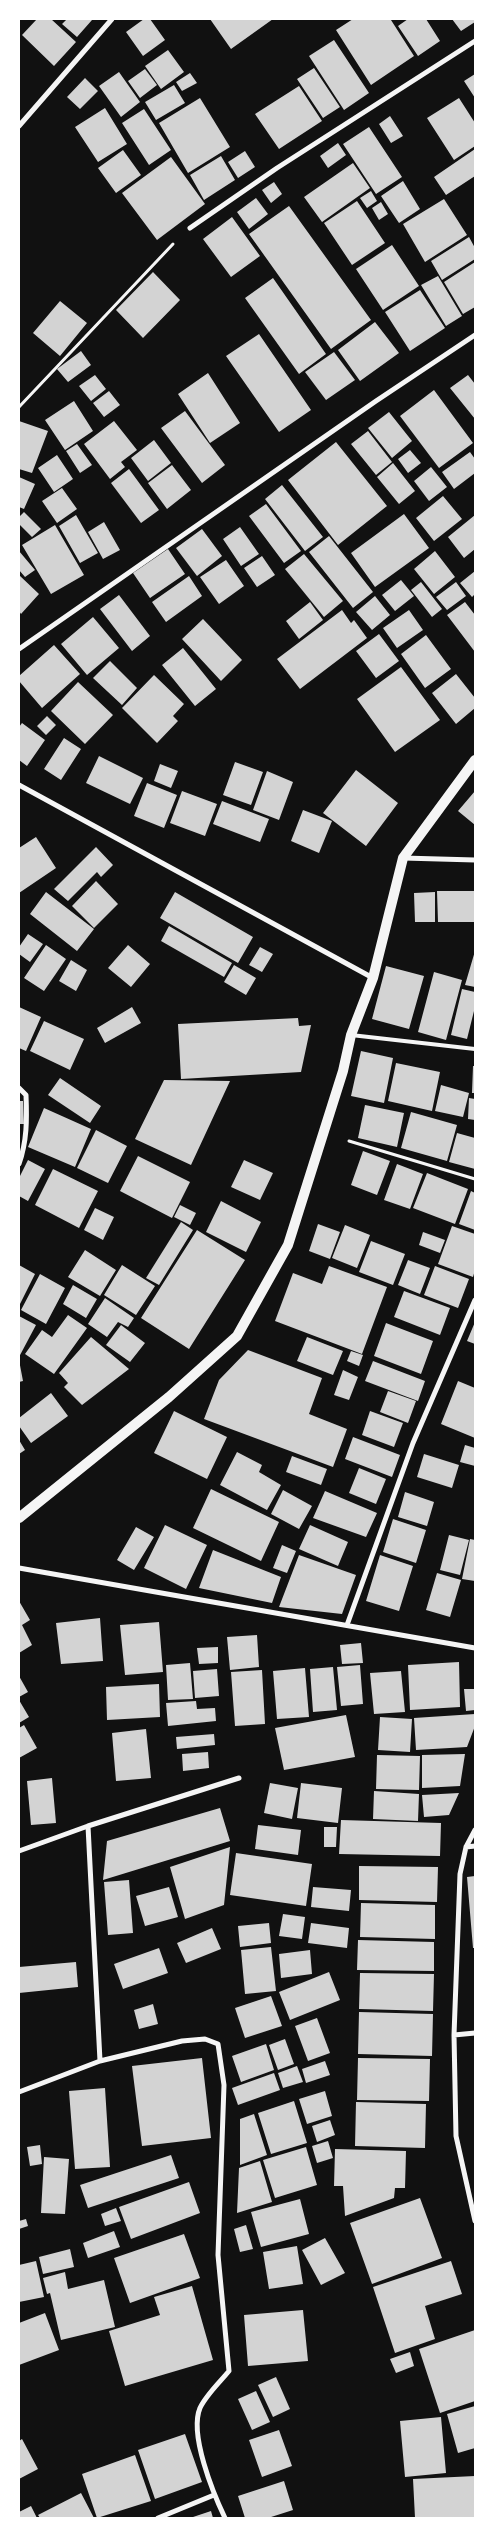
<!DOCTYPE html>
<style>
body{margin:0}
#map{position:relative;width:494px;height:2537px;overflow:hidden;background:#111;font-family:"PT Sans",sans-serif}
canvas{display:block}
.frame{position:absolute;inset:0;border:20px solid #fff;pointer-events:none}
</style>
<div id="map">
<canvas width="494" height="2537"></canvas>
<div class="frame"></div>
</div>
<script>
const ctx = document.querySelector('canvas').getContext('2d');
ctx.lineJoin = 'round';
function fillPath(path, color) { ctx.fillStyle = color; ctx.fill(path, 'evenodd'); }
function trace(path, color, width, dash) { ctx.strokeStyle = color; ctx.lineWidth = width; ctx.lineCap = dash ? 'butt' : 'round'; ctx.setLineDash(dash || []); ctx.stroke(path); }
const building = new Path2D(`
 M37,19h14l25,23 -22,24 -32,-31z
 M67,19h24l1,1 -15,17 -15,-13z
 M144,19h6l15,21 -22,16 -17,-24z
 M210,19h63l-42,30z
 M353,19h40l-2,1 23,36 -43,29 -35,-55z
 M408,19h18l14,22 -22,15 -20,-30z
 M452,19h23v3l-14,9z
 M334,40l35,53 -25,17 -35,-54z
 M168,50l16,22 -23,17 -16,-23z
 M314,68l26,39 -17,11 -26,-39z
 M145,69l12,16 -17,13 -12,-17z
 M119,72l21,30 -19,15 -22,-31z
 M190,73l7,10 -15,8 -6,-9z
 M475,74v24l-11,-17z
 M85,78l13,13 -18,18 -13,-12z
 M174,85l11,18 -29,17 -11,-18z
 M299,86l23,35 -43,28 -24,-35z
 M200,98l30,49 -42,26 -29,-50z
 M459,98l16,25v23l-21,14 -27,-42z
 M105,108l22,36 -29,18 -23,-35z
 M144,109l27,41 -22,15 -27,-42z
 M390,116l13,20 -12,7 -12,-19z
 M369,127l33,50 -26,17 -33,-50z
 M338,143l8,12 -18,13 -8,-12z
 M475,149v27l-29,19 -12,-18z
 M123,150l18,25 -25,18 -18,-25z
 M245,151l10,16 -17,11 -10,-16z
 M221,156l14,24 -31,20 -14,-25z
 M171,157l34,47 -48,36 -35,-47z
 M353,163l17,25 -48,34 -18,-25z
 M403,181l17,28 -21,14 -18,-27z
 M274,182l8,12 -11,9 -9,-13z
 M371,191l6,10 -10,7 -7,-10z
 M256,198l12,16 -19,15 -12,-17z
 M444,199l23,36 -42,27 -22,-38z
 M357,201l28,42 -33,22 -28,-42z
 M381,202l7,12 -9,6 -7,-12z
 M289,206l82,114 -40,29 -82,-115z
 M232,217l28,39 -29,21 -28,-38z
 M469,237l6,11v11l-33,21 -11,-19z
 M392,245l27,41 -36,24 -27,-41z
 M475,262v45l-12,7 -19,-32z
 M153,272l27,28 -37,38 -27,-28z
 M438,276l24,40 -16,10 -25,-41z
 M273,278l53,76 -27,20 -54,-76z
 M420,290l25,38 -35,23 -25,-39z
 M60,301l27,22 -27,33 -27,-23z
 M375,322l24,31 -39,28 -22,-31z
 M259,334l52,76 -32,22 -53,-76z
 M81,351l10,14 -23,17 -11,-13z
 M334,352l21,28 -29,20 -21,-28z
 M208,373l32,50 -30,20 -32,-49z
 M95,375l11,14 -15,12 -12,-15z
 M468,375l7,9v35l-25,-31z
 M434,390l39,53 -34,25 -39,-52z
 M109,391l11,14 -16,12 -11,-14z
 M74,401l19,30 -28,19 -20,-30z
 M185,411l40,54 -23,18 -41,-55z
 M389,412l23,29 -20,17 -24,-30z
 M19,421l29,10 -16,42 -13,-4z
 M114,421l23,29 -16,12 4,5 -15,12 -26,-35z
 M368,431l24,31 -16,13 -25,-31z
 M154,440l17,23 -23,18 -17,-23z
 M336,442l51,64 -49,39 -50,-65z
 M77,444l15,21 -12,8 -14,-22z
 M410,450l11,13 -13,10 -10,-14z
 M470,452l5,7v14l-21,16 -12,-17z
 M57,455l16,24 -19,13 -16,-24z
 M393,463l22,28 -16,13 -22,-27z
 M172,465l19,25 -24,19 -19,-26z
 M431,467l16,20 -18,14 -15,-20z
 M129,469l30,41 -18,13 -30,-40z
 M19,477l16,7 -11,25 -5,-2z
 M282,485l41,52 -18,14 -40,-52z
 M62,488l15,21 -20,14 -15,-22z
 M443,496l19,23 -28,22 -18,-23z
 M266,504l35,47 -17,12 -35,-47z
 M24,512l17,17 -9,8 -13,-13v-7z
 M404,514l25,34 -54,39 -24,-34z
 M76,515l22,38 -18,10 -21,-37z
 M475,515v34l-11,9 -16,-21z
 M104,522l16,28 -17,9 -15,-27z
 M55,525l29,50 -33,19 -29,-49z
 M240,527l19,27 -18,12 -18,-27z
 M202,529l20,27 -25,20 -21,-28z
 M329,536l44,56 -20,16 -44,-56z
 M168,549l17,25 -35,24 -17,-25z
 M19,551l16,19 -10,7 -6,-7z
 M435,551l20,26 -21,17 -20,-25z
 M304,554l39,47 -19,16 -39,-48z
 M262,556l13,19 -18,12 -13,-19z
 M226,560l18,26 -25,18 -19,-27z
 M475,571v23l-3,3 -12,-14z
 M19,575l20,19 -18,20 -2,-3z
 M189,576l13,20 -36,26 -14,-20z
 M401,580l13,16 -19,15 -13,-16z
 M421,582l21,27 -10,8 -21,-27z
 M456,582l10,14 -19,14 -11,-13z
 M119,595l31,41 -18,15 -32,-42z
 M375,596l15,19 -18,15 -16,-18z
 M310,602l13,18 -24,19 -13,-18z
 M465,602l10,13v37l-28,-37z
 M342,610l9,13 3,-3 13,18 -67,51 -23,-30z
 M409,610l14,20 -26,18 -14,-20z
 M93,617l26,31 -32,27 -26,-31z
 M203,619l39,41 -21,21 -39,-42z
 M379,634l20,27 -23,17 -20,-27z
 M426,635l25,34 -26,19 -24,-34z
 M54,645l26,29 -38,34 -23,-27v-5z
 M183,648l33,41 -21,17 -33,-41z
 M110,661l27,27 -15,17 -29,-27z
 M401,667l39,53 -45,32 -38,-53z
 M456,674l19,24v10l-19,16 -24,-31z
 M154,675l30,29 -11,12 5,5 -21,22 -35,-35z
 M78,682l35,33 -28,29 -34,-33z
 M47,716l9,9 -10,10 -9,-9z
 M22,723l23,17 -18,26 -8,-6v-33z
 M64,738l17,11 -20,31 -17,-11z
 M99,756l44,22 -13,26 -44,-21z
 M235,762l28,10 -12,33 -28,-10z
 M160,764l18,7 -7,17 -17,-7z
 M356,770l42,33 -32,43 -43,-33z
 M267,771l26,11 -14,38 -26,-10z
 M147,783l30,12 -13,33 -30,-12z
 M182,791l35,13 -12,32 -35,-13z
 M475,791v34l-17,-14z
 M222,801l47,18 -9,23 -47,-18z
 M303,810l29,11 -13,32 -28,-12z
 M36,837l20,31 -37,25v-45z
 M96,847l17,18 -12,12 -4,-5 -29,29 -14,-12z
 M96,881l22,23 -24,24 -22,-22z
 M437,891h38v31h-37z
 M46,892l48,37 -17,22 -47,-37z
 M175,892l78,45 -15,26 -78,-45z
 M435,892v30h-20l-1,-29z
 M169,926l63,37 -8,14 -63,-36z
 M28,934l15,10 -13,18 -11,-8v-7z
 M46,945l20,14 -22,32 -20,-13z
 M128,945l22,19 -19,23 -23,-19z
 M260,947l13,7 -11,18 -13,-7z
 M475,951v36l-10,-2z
 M71,960l16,10 -11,21 -17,-10z
 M234,965l22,13 -10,17 -22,-13z
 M386,966l38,10 -15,53 -37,-10z
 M434,972l28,8 -16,60 -28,-8z
 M462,989l13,3v15l-8,32 -16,-4z
 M19,1007l22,10 -15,34 -7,-3z
 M132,1007l9,16 -36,20 -8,-15z
 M298,1018l1,8 12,-1 -10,47 -120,7 -3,-55z
 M44,1021l40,18 -14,31 -40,-19z
 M361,1051l32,7 -9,45 -33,-7z
 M396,1063l44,9 -8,39 -44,-10z
 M473,1066h2v27h-3z
 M60,1078l41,28 -11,17 -42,-28z
 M164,1080l66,1 -39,84 -56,-26z
 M441,1085l28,8 -6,24 -28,-6z
 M469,1098l6,1v21l-7,-1z
 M19,1101h4l1,23h-5z
 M365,1105l39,8 -7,34 -39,-9z
 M44,1108l47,21 -16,38 -47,-20z
 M411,1112l46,13 -10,36 -46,-13z
 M96,1130l31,16 -19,37 -31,-15z
 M457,1133l18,5v31l-26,-7z
 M363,1151l27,10 -13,34 -26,-10z
 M138,1156l52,26 -18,36 -52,-27z
 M28,1160l17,9 -17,32 -9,-5v-18z
 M244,1160l29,13 -13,27 -29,-13z
 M397,1164l26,10 -13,35 -26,-9z
 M53,1169l45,22 -19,37 -44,-23z
 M427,1173l41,16 -13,35 -42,-16z
 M471,1191l4,2v37l-16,-6z
 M221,1201l40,21 -15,30 -40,-20z
 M180,1205l16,8 -6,12 -16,-8z
 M95,1208l19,9 -11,23 -19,-10z
 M181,1222l12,8 -34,55 -13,-7z
 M318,1224l22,8 -10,27 -21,-8z
 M345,1225l25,10 -13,33 -25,-10z
 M452,1226l23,8v36l-2,7 -35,-13z
 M197,1230l48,30 -56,89 -48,-31z
 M423,1232l22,8 -5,13 -21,-8z
 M371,1241l34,13 -12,31 -34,-13z
 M85,1250l31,20 -16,26 -32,-19z
 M408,1260l22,8 -10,26 -22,-9z
 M19,1265l16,9 -16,32z
 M122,1265l33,21 -19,29 -32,-20z
 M329,1266l58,21 -25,67 -87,-33 18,-48 29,11z
 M435,1266l34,13 -11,29 -34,-13z
 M40,1274l25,14 -19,36 -25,-14z
 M73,1285l24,14 -11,19 -23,-14z
 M404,1291l46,17 -10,27 -46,-18z
 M105,1298l29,20 -6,9 -10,-5 -11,15 -19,-13z
 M68,1315l19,13 -33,46 -29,-20 17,-24 10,7z
 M19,1316l17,9 -17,32z
 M475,1322v22l-8,-3z
 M386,1323l47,18 -12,33 -47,-18z
 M121,1325l24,18 -15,19 -24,-17z
 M91,1337l38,32 -47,36 -18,-18 4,-4 -9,-10z
 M307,1337l36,14 -10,24 -36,-14z
 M248,1350l74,28 -13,36 38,15 -14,38 -129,-48 15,-39z
 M351,1351l12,4 -4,11 -12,-5z
 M19,1360l4,21 -4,1z
 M373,1361l52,20 -7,20 -53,-20z
 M343,1370l15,7 -9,23 -15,-5z
 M458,1381l17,7v50l-34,-14z
 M388,1391l28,10 -8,22 -28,-11z
 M51,1393l17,23 -37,27 -12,-17v-8z
 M174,1411l53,26 -20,42 -53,-26z
 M370,1411l33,12 -9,24 -32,-12z
 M353,1437l47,18 -8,22 -47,-18z
 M19,1440l6,10 -6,4z
 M465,1445l10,3v18l-15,-4z
 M237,1452l25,13 -3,7 22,13 -14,25 -47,-25z
 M424,1454l35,11 -7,23 -35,-11z
 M292,1456l35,13 -6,16 -35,-13z
 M359,1468l27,11 -10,25 -27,-11z
 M211,1489l68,33 -18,39 -68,-33z
 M283,1490l29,16 -13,23 -28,-15z
 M325,1491l52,22 -11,24 -53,-19z
 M405,1492l29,10 -7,24 -29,-9z
 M393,1519l33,11 -10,33 -33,-11z
 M165,1525l42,20 -21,44 -42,-21z
 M310,1525l38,17 -10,24 -39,-17z
 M136,1527l18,10 -20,33 -17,-10z
 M449,1535l20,5 -9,35 -20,-5z
 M470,1539l5,1v41l-13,-2z
 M282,1545l14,6 -9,22 -14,-5z
 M213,1550l68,27 -9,26 -73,-15z
 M299,1555l57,20 -14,39 -63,-7z
 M380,1555l33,11 -14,45 -33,-10z
 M437,1573l24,7 -11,37 -24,-7z
 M19,1601l11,19 -8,5 10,20 -13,8z
 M100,1618l3,43 -42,3 -5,-41z
 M159,1622l4,50 -38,3 -5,-50z
 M257,1635l2,32 -29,3 -3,-33z
 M361,1643l2,20 -21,1 -2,-19z
 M218,1647v16l-19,1 -2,-16z
 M459,1662l1,45 -50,3 -2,-45z
 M190,1663l3,36 -25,1 -2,-35z
 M360,1665l3,39 -22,2 -4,-39z
 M333,1667l4,43 -24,2 -3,-43z
 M305,1668l4,49 -32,2 -4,-48z
 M217,1669l2,27 -24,2 -2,-27z
 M262,1670l3,54 -30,2 -4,-54z
 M401,1671l4,41 -31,2 -4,-41z
 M19,1676l9,16 -9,5z
 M159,1684l1,33 -53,3 -1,-33z
 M464,1689h11v21l-9,1z
 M19,1700l10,17 -10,6z
 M196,1701l1,8 18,-1 1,13 -48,5 -2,-23z
 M475,1714v12l-8,21 -51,3 -2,-32z
 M346,1715l9,42 -71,13 -9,-42z
 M380,1717l32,2 -2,33 -32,-2z
 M24,1725l13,23 -18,10v-30z
 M146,1729l5,49 -35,3 -4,-48z
 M214,1734l1,11 -38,4 -1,-12z
 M208,1752l1,16 -26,3 -1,-17z
 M465,1754l-5,32 -38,2v-33z
 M377,1755l43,1 -1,34 -43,-1z
 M52,1778l4,45 -25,2 -4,-44z
 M270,1783l28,5 -6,31 -28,-6z
 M301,1783l41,5 -4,35 -41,-5z
 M374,1791l45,3 -1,27 -45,-2z
 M459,1793l-10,22 -25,2 -2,-22z
 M220,1808l10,33 -127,39 4,-39z
 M341,1820l100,3 -1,33 -101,-2z
 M258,1825l43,5 -3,25 -43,-6z
 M324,1827h13l-1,20h-12z
 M230,1847l-6,58 -39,14 -15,-52z
 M236,1853l76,11 -6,42 -76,-11z
 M359,1866l79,1 -1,35 -78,-2z
 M475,1876v72h-2l-6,-71z
 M129,1880l4,53 -25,2 -4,-53z
 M169,1887l9,30 -33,9 -9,-30z
 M313,1887l38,3 -2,21 -38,-4z
 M361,1903l74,2v34l-75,-2z
 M283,1914l22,3 -3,22 -23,-3z
 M269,1923l2,20 -31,4 -2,-21z
 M311,1923l38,5 -2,20 -39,-5z
 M212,1928l9,21 -35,14 -9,-20z
 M358,1940l76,2v29l-77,-1z
 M271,1947l5,44 -31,3 -4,-44z
 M159,1948l9,25 -45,16 -9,-25z
 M310,1950l2,24 -31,4 -2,-24z
 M76,1962l2,25 -59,6v-26z
 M329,1972l11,28 -50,20 -11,-28z
 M360,1973l74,1 -1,37 -74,-2z
 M271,1996l11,30 -37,12 -10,-30z
 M153,2004l5,20 -19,5 -5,-19z
 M359,2012l74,2 -1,42 -74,-2z
 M317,2018l13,35 -22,8 -13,-35z
 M285,2039l9,25 -16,6 -9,-25z
 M266,2044l8,26 -33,12 -9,-26z
 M202,2058l9,80 -69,8 -10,-80z
 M358,2058l72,1 -1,42 -72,-1z
 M325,2061l5,14 -24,8 -4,-14z
 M297,2066l6,16 -20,6 -5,-15z
 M274,2073l6,17 -42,15 -6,-17z
 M105,2088l5,79 -35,2 -6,-78z
 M325,2091l7,25 -25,8 -8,-25z
 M294,2101l13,42 -36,11 -13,-41z
 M356,2102l70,2 -1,44 -70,-2z
 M254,2114l13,41 -27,10v-46z
 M330,2120l5,15 -18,7 -5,-16z
 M328,2141l5,17 -16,5 -5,-17z
 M40,2145l2,19 -12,2 -3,-19z
 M306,2147l11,38 -42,13 -12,-38z
 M335,2149l71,2 -1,37h-10l-1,10 -49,18 -2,-30h-9z
 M171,2155l8,23 -91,30 -8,-23z
 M44,2157l25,2 -4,55 -24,-1z
 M260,2161l12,41 -35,11 2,-45z
 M189,2182l11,31 -69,26 -12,-32z
 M420,2198l22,60 -70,26 -22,-61z
 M300,2199l9,35 -48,13 -10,-35z
 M116,2208l5,13 -16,5 -4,-12z
 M26,2219l2,7 -9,3v-8z
 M246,2225l7,24 -13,3 -6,-23z
 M114,2231l6,16 -32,11 -5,-15z
 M184,2234l16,44 -70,25 -16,-45z
 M325,2238l20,35 -24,12 -19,-35z
 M297,2246l6,38 -34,5 -6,-37z
 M70,2249l4,18 -31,7 -4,-17z
 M36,2261l8,36 -25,5v-37z
 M451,2261l11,33 -37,12 10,33 -40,14 -22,-66z
 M65,2272l3,17 36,-9 11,47 -54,13 -11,-47 -3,1 -4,-16z
 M192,2286l21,74 -88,26 -16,-55 51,-16 -6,-18z
 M303,2310l5,51 -60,5 -4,-51z
 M45,2313l14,37 -40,15v-42z
 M475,2330v71l-35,12 -21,-64z
 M410,2352l4,14 -18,7 -6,-14z
 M276,2377l14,32 -17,8 -15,-32z
 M256,2391l14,31 -18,8 -14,-31z
 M475,2406v42l-17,5 -11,-39z
 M441,2417l5,56 -41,4 -5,-56z
 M279,2430l13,36 -30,11 -13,-37z
 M185,2434l17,48 -47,17 -17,-49z
 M22,2439l16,30 -19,10v-38z
 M135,2455l16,46 -54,17 -15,-44z
 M475,2476v42h-60l-2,-39z
 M284,2481l9,29 -25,8h-23l-7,-22z
 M81,2493l13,25h-54l-2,-3z
 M31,2506l6,12h-18v-6z
 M211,2511l2,7h-23z`);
const path = new Path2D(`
 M19,407l154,-163
 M349,1141l126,38`);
const service = new Path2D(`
 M351,1035l124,14`);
const minor = new Path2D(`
 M19,126l93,-107
 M190,228l87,-60 198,-127
 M19,649l357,-248 99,-66
 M19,785l354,193
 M403,858l72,2
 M19,1088l7,7c1,25 1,46 -7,69
 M19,1568l456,80
 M347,1625l66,-182 62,-143
 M88,1826l12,235
 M475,1830l-9,17 -6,27 -6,161 2,101 19,85
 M466,1847l9,-1
 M19,1851l69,-25 151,-48
 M454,2035l21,-2
 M19,2092l81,-31 82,-20 23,-2 13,5 6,41 -6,170 11,116c-9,11 -23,24 -29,37 -11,26 13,85 25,110
 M158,2518l56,-23`);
const secondary = new Path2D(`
 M19,1518l150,-121 68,-61 51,-91 55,-174 8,-36 22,-57 30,-120 72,-98`);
fillPath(building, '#d3d3d3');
trace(path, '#f5f5f5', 3);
trace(service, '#f5f5f5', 4);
trace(minor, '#f5f5f5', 5);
trace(secondary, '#f5f5f5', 10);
</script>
